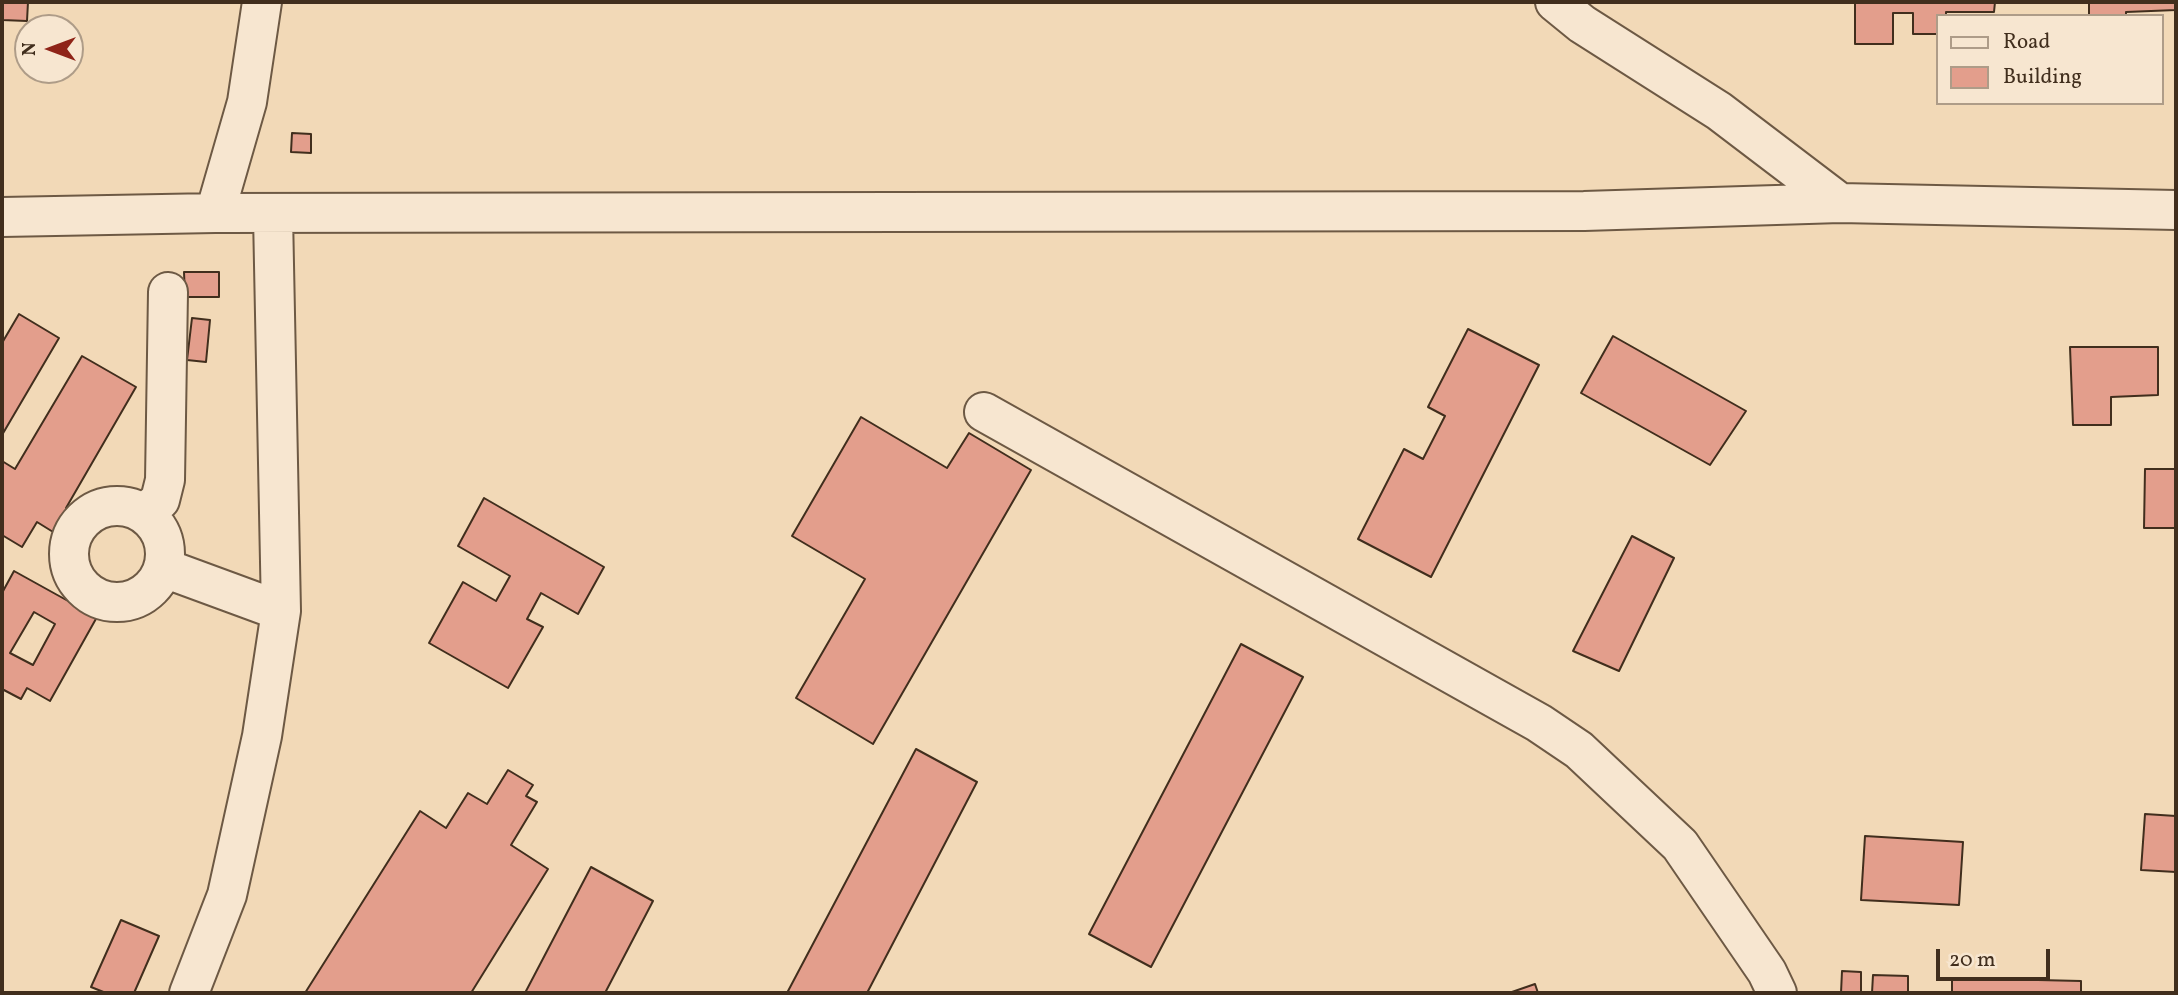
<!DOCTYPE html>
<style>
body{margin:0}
#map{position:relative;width:2178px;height:995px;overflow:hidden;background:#f2d9b7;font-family:Vollkorn,serif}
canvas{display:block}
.frame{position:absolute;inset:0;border:4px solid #412e1d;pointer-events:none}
.legend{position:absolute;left:1936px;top:14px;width:228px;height:91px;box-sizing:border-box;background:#f7e6d0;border:2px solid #ae9c88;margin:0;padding:9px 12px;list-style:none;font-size:21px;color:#412e1d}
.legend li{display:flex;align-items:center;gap:14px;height:35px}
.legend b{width:35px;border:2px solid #ae9c88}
.north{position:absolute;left:14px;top:14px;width:70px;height:70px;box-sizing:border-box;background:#f7e6d0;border:2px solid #ae9c88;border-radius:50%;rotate:270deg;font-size:19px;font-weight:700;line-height:28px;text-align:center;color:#412e1d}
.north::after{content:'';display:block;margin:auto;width:24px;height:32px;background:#8f2418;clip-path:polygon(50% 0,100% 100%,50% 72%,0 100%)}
.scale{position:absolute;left:1936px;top:949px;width:114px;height:32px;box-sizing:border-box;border:4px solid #412e1d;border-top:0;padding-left:9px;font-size:21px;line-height:24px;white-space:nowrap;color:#412e1d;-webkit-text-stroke:5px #f7e6d0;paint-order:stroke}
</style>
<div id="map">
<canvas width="2178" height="995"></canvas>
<div class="frame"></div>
<ul class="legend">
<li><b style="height:9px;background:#f7e6d0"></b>Road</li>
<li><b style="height:19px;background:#e39e8c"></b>Building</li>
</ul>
<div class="north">N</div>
<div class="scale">20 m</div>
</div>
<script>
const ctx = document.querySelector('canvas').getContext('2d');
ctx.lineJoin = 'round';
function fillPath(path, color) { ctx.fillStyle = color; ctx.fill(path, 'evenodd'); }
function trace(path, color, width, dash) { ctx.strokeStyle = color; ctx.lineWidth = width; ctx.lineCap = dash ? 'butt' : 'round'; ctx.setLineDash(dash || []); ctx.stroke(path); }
const building = new Path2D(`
 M2,2h26l-1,19 -25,-1z
 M1855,2h140l-1,10h-48v4h-8v18h-25v-21h-20v31h-38z
 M2089,2h87v8l-50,2v4h-37z
 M292,133l19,1v19l-20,-1z
 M184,272h35v25h-34z
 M19,314l40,24 -57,97v-92z
 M192,318l18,2 -4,42 -19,-2z
 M1468,329l71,36 -108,212 -73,-38 46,-90 19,10 22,-43 -17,-9z
 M1613,336l133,75 -36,54 -129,-72z
 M2070,347h88v48l-47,2v28h-38z
 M82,356l54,31 -70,121 14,8 -14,24 -29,-18 -15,25 -20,-12v-74l13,8z
 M861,417l86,51 22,-35 62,37 -158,274 -77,-46 69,-119 -73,-43z
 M2145,469h31v59h-32z
 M484,498l120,69 -26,47 -37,-21 -14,26 16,8 -35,61 -79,-45 34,-61 33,19 14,-25 -52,-30z
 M1632,536l42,22 -55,113 -46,-20z
 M14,571l83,46 -47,84 -23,-13 -6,11 -19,-10v-96zM34,612l21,12 -22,41 -23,-12z
 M1241,644l62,33 -152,290 -62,-33z
 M916,749l61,33 -110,211h-80z
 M508,770l25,15 -7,11 11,6 -26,43 37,24 -77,124h-166l115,-182 26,17 22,-35 19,11z
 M2145,814l31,2v56l-35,-2z
 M1865,836l98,6 -4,63 -98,-5z
 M591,867l62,34 -48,92h-80z
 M121,920l38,16 -25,57h-28l-15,-6z
 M1842,971l19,1v21h-20z
 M1873,975l35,1v17h-36z
 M1952,978l129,3v12h-129z
 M1535,984l3,9h-29z`);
const minor = new Path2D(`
 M1555,2l27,22 137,87 121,92
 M215,213l32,-111 15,-100
 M2,217l213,-4 1369,-2 256,-8 336,7
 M984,412l555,311 40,27 101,95 87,127 10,21
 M69 554a48 48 0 1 1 96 0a48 48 0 1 1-96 0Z
 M144,514l16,-14 5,-20 3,-188
 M164,568l117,43
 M189,993l38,-98 35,-159 19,-125 -8,-396`);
fillPath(building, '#e39e8c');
trace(building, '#412e1d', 2);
trace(minor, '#6d5944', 42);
trace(minor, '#f7e6d0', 38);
</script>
